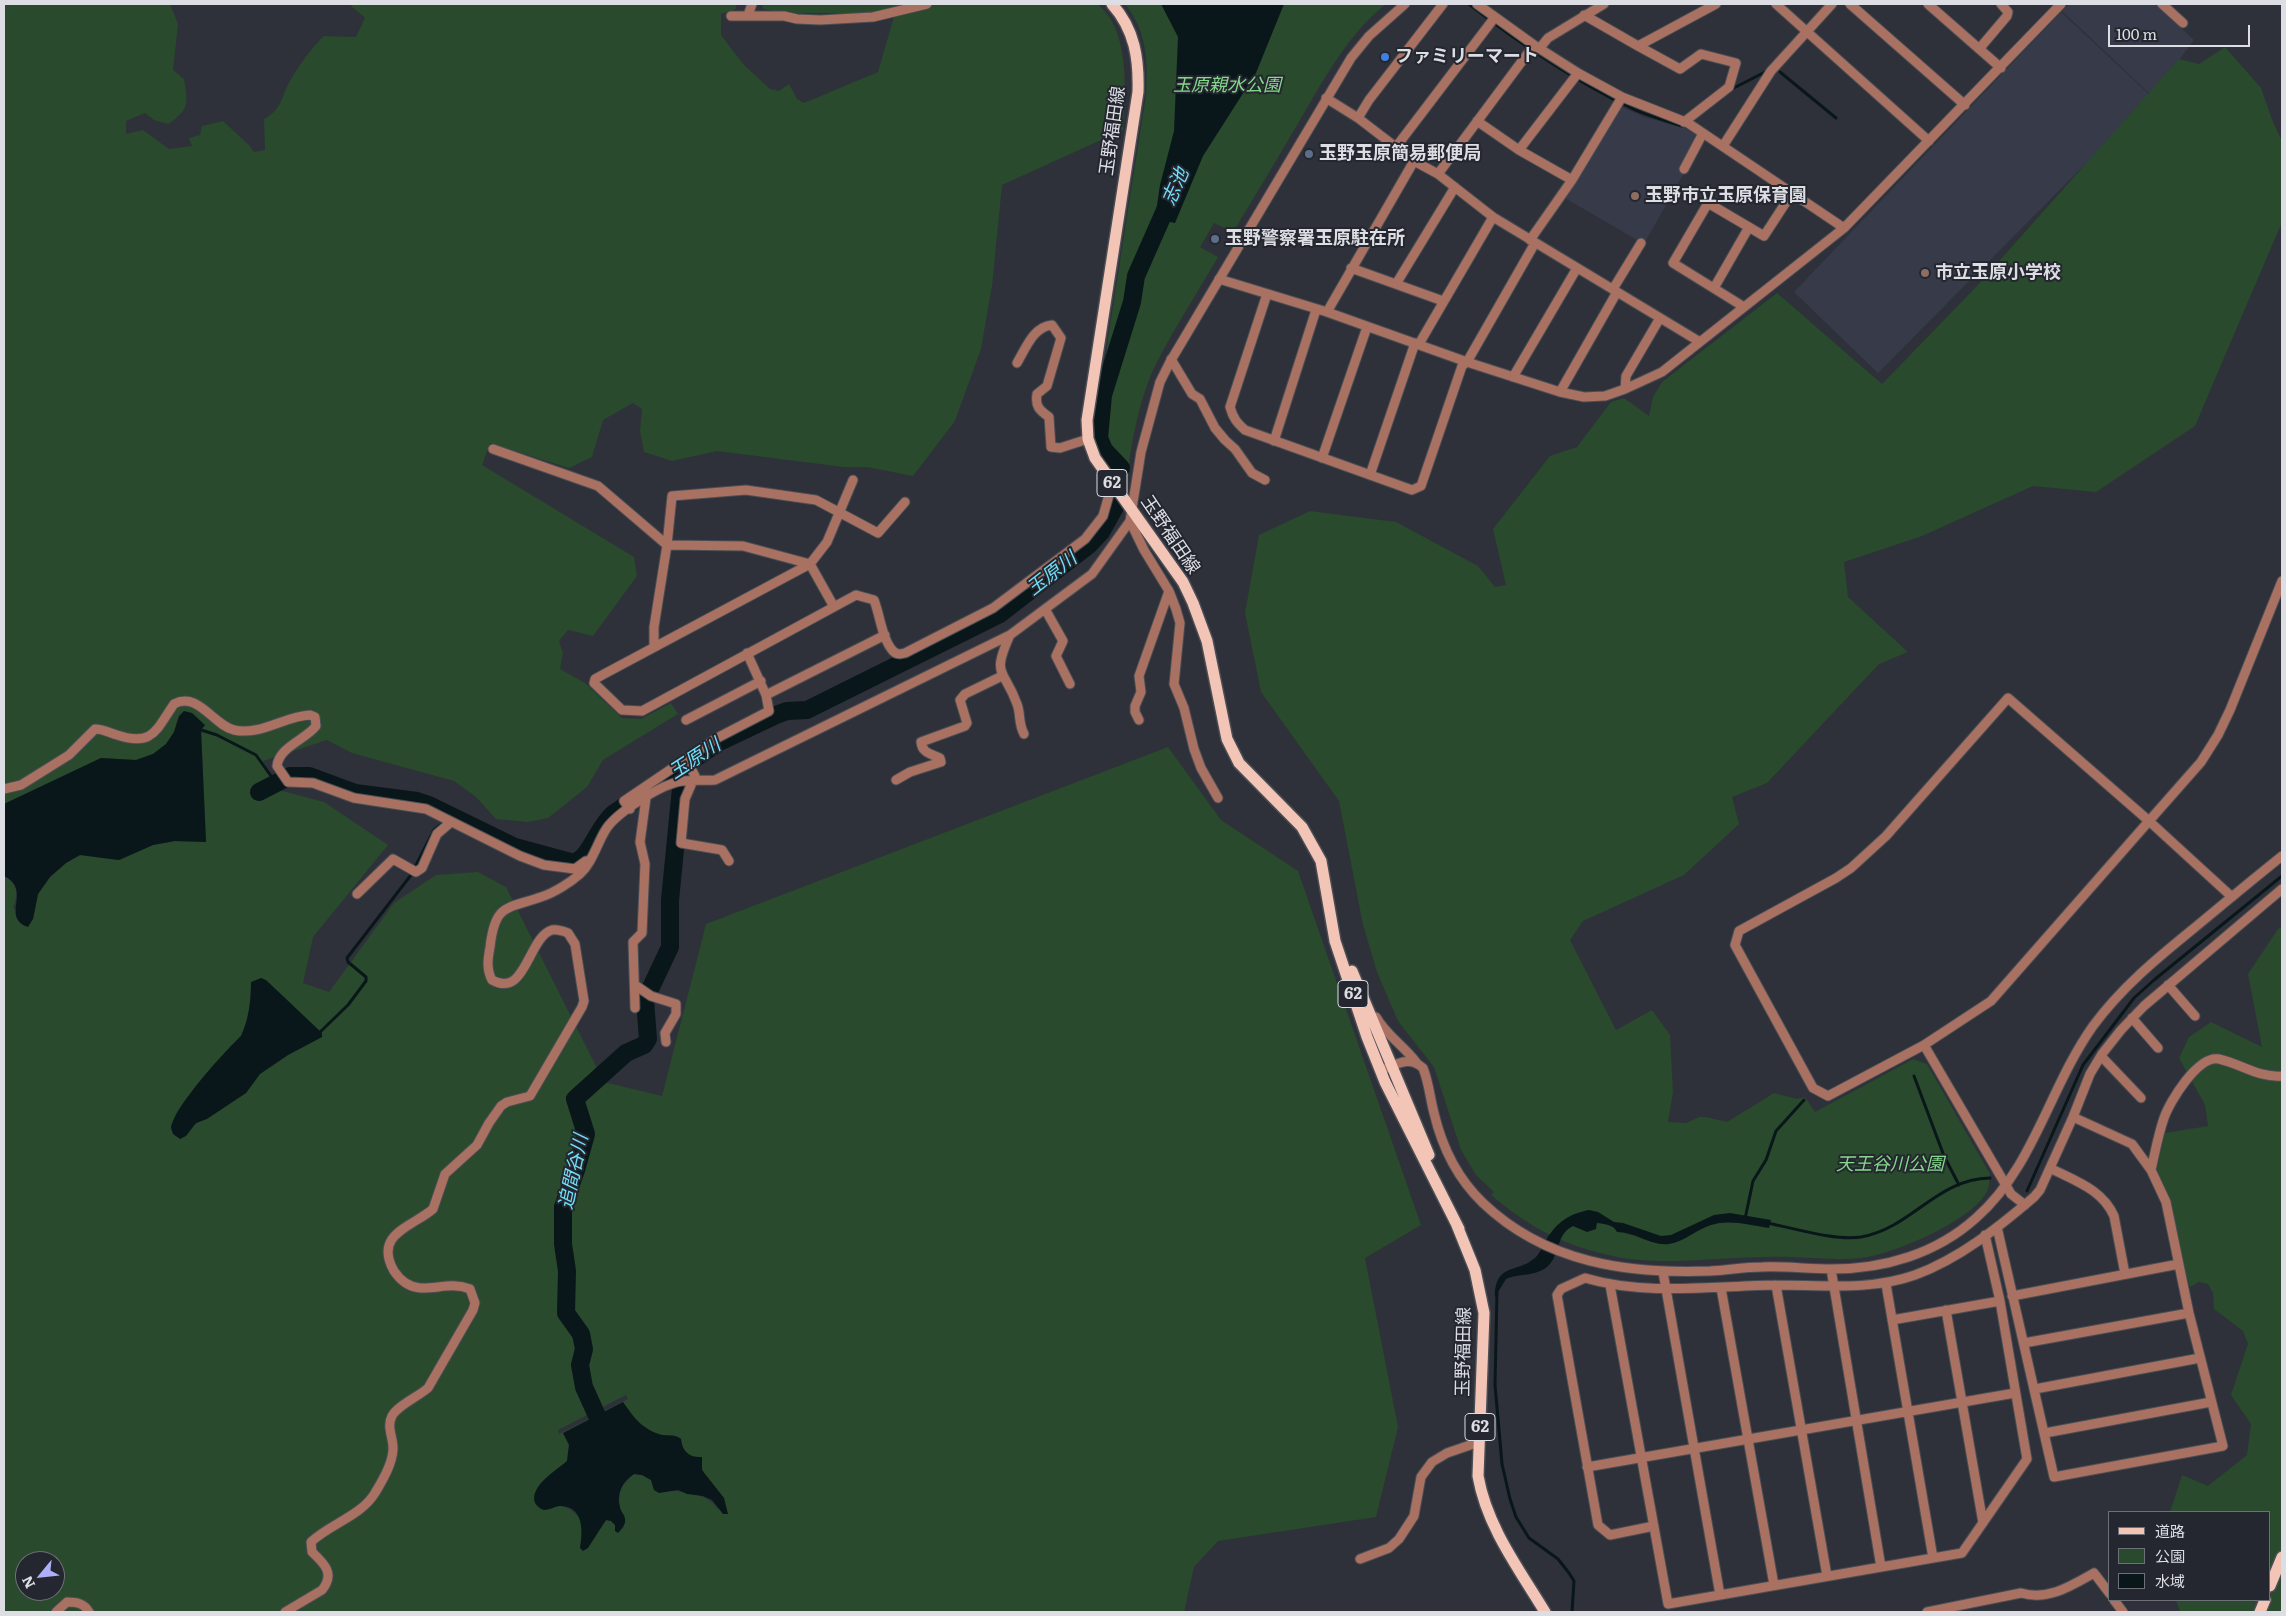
<!DOCTYPE html>
<meta charset="utf-8">
<style>
body{margin:0}
#map{position:relative;width:2286px;height:1616px;overflow:hidden;background:#2e3139;font-family:Literata,"Noto Sans JP",serif}
canvas{display:block}
.frame{position:absolute;inset:0;border:5px solid #dcdee4;pointer-events:none}
.legend{position:absolute;left:2108px;top:1511px;width:162px;height:90px;box-sizing:border-box;background:#24272f;border:1px solid #6e7077;margin:0;padding:6px 9px;list-style:none;font-size:15px;color:#dcdee4}
.legend li{display:flex;align-items:center;gap:10px;height:25px}
.legend b{width:25px;border:1px solid #6e7077}
.north{position:absolute;left:15px;top:1551px;width:50px;height:50px;box-sizing:border-box;background:#24272f;border:1px solid #6e7077;border-radius:50%;rotate:242deg;font-size:14px;font-weight:700;line-height:20px;text-align:center;color:#dcdee4}
.north::after{content:'';display:block;margin:auto;width:18px;height:22px;background:#adaffb;clip-path:polygon(50% 0,100% 100%,50% 72%,0 100%)}
.scale{position:absolute;left:2108px;top:25px;width:142px;height:22px;box-sizing:border-box;border:2px solid #dcdee4;border-top:0;padding-left:6px;font-size:15px;line-height:18px;white-space:nowrap;color:#dcdee4;-webkit-text-stroke:4px #24272f;paint-order:stroke}
</style>
<div id="map">
<canvas width="2286" height="1616"></canvas>
<div class="frame"></div>
<ul class="legend">
<li><b style="height:6px;background:#f2c5b7"></b>道路</li>
<li><b style="height:14px;background:#294a2c"></b>公園</li>
<li><b style="height:14px;background:#09171a"></b>水域</li>
</ul>
<div class="north">N</div>
<div class="scale">100 m</div>
</div>
<script>
const ctx = document.querySelector('canvas').getContext('2d');
ctx.lineJoin = 'round';
function fillPath(path, color) { ctx.fillStyle = color; ctx.fill(path, 'evenodd'); }
function trace(path, color, width, dash) { ctx.strokeStyle = color; ctx.lineWidth = width; ctx.lineCap = dash ? 'butt' : 'round'; ctx.setLineDash(dash || []); ctx.stroke(path); }
function label(font, color, halo, rows, align = 'center') {
  ctx.font = font + ' Literata,"Noto Sans JP",serif'; ctx.lineWidth = 4; ctx.setLineDash([]); ctx.textBaseline = 'middle'; ctx.strokeStyle = halo; ctx.fillStyle = color; for (const [text, x, y, turn = 0] of rows) {
    ctx.save(); ctx.translate(x, y); ctx.rotate((+turn || 0) * Math.PI / 180); ctx.textAlign = isNaN(turn) ? turn : align; if (halo) ctx.strokeText(text, 0, 0); ctx.fillText(text, 0, 0); ctx.restore();
  }
}
const built = new Path2D(`
 M2069,4h86l39,36 -42,56 -90,-85z
 M2061,12l91,85 -274,276 -84,-81z
 M1620,106l24,11 41,11 18,11 -59,105 -81,-47z`);
const green = new Path2D(`
 M4,4h166l8,20 -5,46 11,9c4,23 6,31 -16,45l-14,-4 -9,-7 -19,8v13l17,-4 26,19 23,-3 -3,-8 11,-3 2,-9 21,-5 26,24 5,7 11,-2 -1,-31c20,-11 16,-22 27,-40 9,-15 20,-31 33,-43l32,1 9,-19 -14,-12 1,-2h384v5l-15,5v21l22,29 27,25 9,2 10,-7 8,15 7,4 74,-31 19,-66 -26,7h-83l-25,-4 -1,-5h335c33,24 29,89 26,126l-121,55 -10,101 -11,63 -26,72 -42,55 -46,-9h-23l-127,-16 -45,10 -28,-9 -4,-21 2,-22 -9,-6 -30,17 -11,37 -23,11 -79,-25 -8,22 152,92 3,19 -44,60 -25,-6 -9,11 4,12 -3,16 25,14 37,35 19,1 30,-16 7,11 -75,46 -16,27 -39,31 -20,4 -32,-3 -20,-22 -22,-16 -102,-28 -25,-13 -64,21 12,28 49,13 64,43 -75,92 -10,46 26,9 65,-89 42,-28 42,-3 28,15 98,195 58,14 44,-172 462,-177 53,73 77,51 123,354 -56,33 33,169 -22,90 -158,24 -24,26 -10,45h-1180v-736c14,7 15,18 9,32l20,11 5,-25 12,-17 16,-14 14,-8 39,5 34,-15 22,-4 31,1 -5,-112 4,-5 -26,-9 -5,16 -8,12 -13,10 -17,6 -35,-2 -97,46zM251,982l67,57 -30,16 -28,19 -14,19 -55,34 -16,-12 24,-33 42,-46c8,-17 10,-36 10,-54zM626,1395l2,4 -69,35 -1,-4zM623,1402c11,16 20,28 39,33 7,1 13,-1 19,4 1,14 11,17 20,25 2,13 14,25 23,34l-6,11c-13,-19 -43,-18 -64,-19l-3,-10 -9,-5 -8,-1c-17,12 -18,28 -9,45l-10,12v-6l-4,-4 -4,-1 -27,28 3,-23 -5,-9 -8,-7 -9,-3 -22,-19 28,-26 2,-16zM25,1561h30v30h-30z
 M1125,4h261c-38,30 -62,75 -86,116 -22,37 -44,75 -67,112l-19,-9 -14,24 18,10c-21,36 -43,70 -62,107 -15,30 -24,74 -28,107l-8,2 -8,-2 -11,-13 -6,-12 -2,-20 3,-21 8,-24 4,-43 38,-243c2,-34 1,-64 -21,-91z
 M2225,47l36,41 12,34 9,19v81l-87,204 -99,66 -63,-6 -111,50 -78,26 4,35 60,55 -29,12 -112,119 -35,14 7,27 -55,51 -101,46 -13,19 46,90 36,-20 18,25 3,57 -5,30 18,1 13,-6h7l21,5 47,-29 23,6 8,-2 10,15 98,-53 14,5 63,110c-1,4 0,10 -2,15 -11,30 -96,66 -127,69 -31,3 -63,-2 -94,-1 -54,0 -110,11 -163,-3 -46,-11 -77,-29 -113,-59l3,-3 -18,-17 -15,-25 -27,-83 -36,-46 -21,-49 -14,-47 -24,-124 -78,-109 -16,-79 14,-78 51,-24 86,11 82,44 17,21 11,-2 -13,-56 57,-73 27,-9 34,-45 13,-4 25,18 4,-19 9,-15 115,-89 105,91 94,-97 203,-228 20,5z
 M2282,927v685h-102l-4,-12h94v-88h-100l12,-37 26,11 39,-31 4,-31 -20,-29 17,-51 -5,-13 -29,-22 -1,-16 -5,-9 -9,-2 -9,5 -33,-118 8,-36 43,-7 -3,-21 -26,-47 10,-21 22,-15 51,25 -14,-73 30,-45z`);
const water = new Path2D(`
 M1161,4h123l-28,69 -53,83 -28,67 -20,-4 5,-34 14,-54 4,-94z
 M184,711l8,2 13,12 -4,5 5,112 -31,-1 -22,4 -34,15 -39,-5 -14,8 -16,14 -12,17 -5,25 -5,8c-28,-10 5,-37 -24,-51v-72l97,-46 35,2 17,-6 13,-10 8,-12 5,-16z
 M261,978l5,2 56,53v4l-34,18 -28,19 -14,19 -39,26 -11,4 -10,13 -6,3 -7,-5 -2,-6c3,-21 53,-76 70,-92 8,-17 10,-36 10,-54z
 M1589,1210l9,2 16,10 9,1 38,13 10,-1 43,-20 16,-2 41,7 -2,8c-19,-3 -40,-9 -58,-3 -14,4 -27,17 -42,19 -19,2 -34,-12 -52,-12 -4,-8 -13,-8 -20,-9l-1,6 -9,3 -14,-6c-17,8 -13,29 -25,40 -12,11 -29,7 -42,13l-11,18c0,-35 23,-23 41,-40 4,-4 7,-12 10,-17 11,-18 23,-26 43,-30z
 M623,1402c11,16 20,28 39,33 7,1 13,-1 19,4 1,13 9,19 21,18v13l22,28 4,16h-5l-11,-14 -9,-4 -16,-2 -9,-4 -19,3 -5,-3 -3,-10 -9,-5 -8,-1c-12,8 -18,20 -14,34 1,4 5,7 5,11 1,5 -3,10 -7,14l-3,-2v-6l-4,-4 -5,-1 -18,28 -5,3 -3,-3c3,-16 4,-43 -21,-42 -5,1 -10,4 -15,4 -4,-1 -7,-4 -9,-7 -6,-17 22,-33 32,-42l2,-16 -6,-12z`);
const stream = new Path2D(`
 M1469,4c50,39 104,76 162,104 16,8 34,12 51,18
 M1780,72l56,46
 M1730,90l35,-18
 M198,729l19,6 39,20 20,28
 M318,1034l30,-29 18,-24v-4l-18,-15 -1,-4 64,-83 23,-45 9,-7
 M1914,1076l30,80 15,29
 M2027,1191l56,-126 51,-67 20,-18 128,-104
 M1745,1219l8,-38 13,-21 10,-29 28,-31
 M1767,1223c27,5 67,18 94,14 51,-9 75,-58 129,-59
 M1497,1291l-2,94 7,79 8,35 6,18 13,21 29,21 11,14 5,8 -2,31`);
const river = new Path2D(`
 M1121,468l-17,-18 -5,-12 4,-43 29,-93 4,-26 34,-77
 M259,792l31,-16h19l46,17 62,8 12,4 86,42 59,16c18,-8 23,-35 39,-49l106,-72 57,-27 11,-4 20,-1 193,-96 89,-69 12,-13 14,-25
 M603,1429l-19,-42 -4,-22 4,-16 -3,-15 -15,-21 1,-42 -4,-27v-37l13,-37 10,-36 -11,-35 51,-46 18,-8 4,-6 -3,-39 25,-53v-47l13,-132`);
const minor = new Path2D(`
 M1477,4l57,41 44,28 44,24 66,26 156,105
 M1776,4l153,137
 M1850,4l115,101
 M1928,4l73,64
 M2162,4l21,19
 M748,15l4,-11
 M1584,15l54,31 78,-42
 M731,16h53l13,3 23,1 53,-3 54,-13
 M1638,46l42,23 21,-15 35,9 -7,24 -45,35
 M1539,49l9,-11 56,-34
 M1979,49l28,-33 1,-4 -7,-8
 M1326,98l32,20 56,43 24,13 55,43 207,125
 M1358,118l11,-18 74,-96
 M1477,121l42,29 53,30
 M1723,146l48,-75 61,-67
 M1396,147l99,-130
 M1519,150l59,-77
 M1684,169l19,-36
 M1438,174l96,-129
 M1530,240l42,-60 50,-83
 M1351,268l92,33
 M1219,279l108,33 140,50 93,30 24,5 21,-1 20,-7 37,-17 182,-144 217,-224
 M1396,284l59,-97
 M1714,288l35,-61
 M1613,289l28,-46
 M1267,294l-37,113c3,11 7,16 15,23l167,60 9,-4 41,-120 5,-4 68,-119
 M1744,307l-71,-44 35,-60 56,33 28,-43
 M1327,312l87,-151
 M1419,344l74,-127
 M1171,359l21,35 8,5 15,29 10,12 10,9 17,24 13,7
 M1017,363c9,-15 16,-36 35,-38l9,13 -14,48 -10,8c-2,12 2,16 12,23l2,30 9,1 28,-9
 M1513,377l64,-109
 M1625,389l1,-13 34,-58
 M1560,392l57,-100
 M1274,441l42,-131
 M493,449l105,37 69,59 76,1 67,18 23,41
 M1322,458l45,-131
 M1370,475l45,-132
 M853,480l-26,62 -17,22 -204,109 -11,6 -1,4 28,27 20,1 214,-116 18,5c6,15 8,39 19,51 4,4 8,3 12,2l88,-45 92,-69 18,-23 6,-21 6,-8
 M1130,521l14,29 25,41 7,18 4,14 -6,61 10,24 10,41 7,19 17,30
 M1045,609l18,32 -7,15 14,28
 M1010,635c-19,42 -6,33 7,69 4,10 1,19 7,30
 M654,645v-18l13,-82 5,-49 74,-6 70,10 62,33 27,-31
 M766,695l119,-60
 M686,720l75,-39
 M1139,720l-4,-8v-6l6,-14 -2,-16 30,-85
 M686,759l9,17 -10,23 -4,44 41,7 7,11
 M896,780l14,-8 31,-10 -1,-4c-9,-4 -18,-5 -19,-16l44,-16 2,-3 -7,-23 5,-6 37,-18
 M4,789l17,-4 48,-30 26,-26c8,0 15,4 22,6 36,12 39,-5 57,-31 24,-13 39,21 60,26 26,6 51,-14 76,-15l5,2 1,9c-11,14 -37,21 -39,40l11,16 25,1 41,15 72,11 94,47 24,9 31,4 11,-8
 M630,809l-6,-8 93,-63 52,-27 -3,-16 -19,-42
 M357,894l36,-35 23,13 6,-4 15,-34 14,-12
 M2232,897l-83,-76 52,-59 17,-27 12,-25 52,-129
 M635,985l16,11 25,8v10l-11,19 1,9
 M2168,985l27,31
 M635,1008l-2,-66 9,-9 3,-69 -5,-22 6,-44
 M1376,1017c10,18 27,28 40,45
 M2132,1018l26,30
 M1924,1045l-96,51 -15,-8 -78,-143 4,-14 97,-53 15,-10 35,-32 122,-138 141,123 -158,180 -67,44 87,149 14,11
 M2101,1056l40,42
 M1387,1068c14,-6 24,-11 36,0 6,15 7,30 11,45 8,34 24,66 49,90 63,60 144,71 227,68 17,-1 35,-4 52,-4 23,-1 46,2 70,2 52,0 104,-15 144,-51 58,-51 73,-130 117,-192 28,-38 63,-67 100,-97 29,-24 59,-49 89,-73
 M2050,1168c25,13 52,21 64,48l11,58
 M2151,1170c4,-17 7,-35 13,-52 6,-17 34,-63 55,-59 22,5 40,19 63,17
 M1997,1227l57,250 169,-31 -34,-133 -23,-111 -15,-32 -19,-26 -59,-27
 M1831,1269l50,298
 M1663,1272l57,323
 M1886,1284l47,274
 M1610,1285l58,319 294,-51 65,-94 -27,-158 -15,-66
 M1776,1285l51,291
 M1721,1288l53,297
 M2012,1296l167,-32
 M1946,1310l37,213
 M1892,1320l108,-19
 M2024,1343l165,-30
 M2035,1389l165,-31
 M2045,1433l166,-31
 M1587,1467l428,-74
 M1654,1526l-44,9 -12,-10 -41,-230 4,-6 24,-11c61,18 128,8 191,7 47,0 94,6 139,-10 44,-16 84,-48 119,-78l6,-7 33,-73 17,-43 12,-20 19,-24 23,-24 138,-117
 M1360,1559l29,-11 10,-9 15,-23 7,-39 11,-15 15,-9 32,-11
 M2114,1600l9,12
 M56,1612l11,-10c9,0 17,1 22,10
 M285,1612l37,-22c13,-16 3,-26 -10,-38l-1,-10c19,-18 50,-26 64,-49 7,-12 17,-28 18,-43 1,-11 -7,-23 -1,-34 5,-10 27,-20 36,-28l45,-78 2,-7 -5,-14c-18,-7 -33,0 -50,-1 -11,-1 -20,-8 -26,-17 -21,-37 18,-44 39,-62l12,-35 32,-29 12,-22 12,-17 6,-4 23,-6 52,-89 2,-6 -9,-57 -7,-11c-5,-2 -10,-4 -16,-3 -24,7 -26,69 -60,50 -6,-11 -4,-22 -2,-33 5,-43 16,-38 51,-50 13,-4 30,-15 39,-23 12,-11 17,-30 25,-43 9,-17 53,-44 72,-49 12,-3 26,-1 38,-2l295,-145 82,-61 38,-53 11,-69 19,-70 10,-20 181,-304 18,-22 36,-32
 M1927,1612l94,-19c27,8 50,-7 73,-20l16,21`);
const major = new Path2D(`
 M1112,4c23,26 27,55 26,88l-51,328 1,19 7,19 88,124 10,21 14,38 20,98 12,24 63,64 19,34 14,80 32,96 18,45 74,147
 M1352,971l77,184
 M1456,1223l19,47 9,43 -6,163c9,51 41,93 67,136
 M2270,1586l12,-29
 M2260,1612l5,-12`);
const markers = [
 [1385,57,5,"#3f7fe0"],
 [1309,154,5,"#5c6f8a"],
 [1635,196,5,"#8d6e63"],
 [1215,239,5,"#5c6f8a"],
 [1925,273,5,"#8d6e63"]
];
const shields = [
 [1112,483,30],
 [1353,994,30],
 [1480,1427,30]
];
const shieldNames = [
 ["62",1112,483],
 ["62",1353,994],
 ["62",1480,1427]
];
const poiNames = [
 ["ファミリーマート",1395,57],
 ["玉野玉原簡易郵便局",1319,154],
 ["玉野市立玉原保育園",1645,196],
 ["玉野警察署玉原駐在所",1225,239],
 ["市立玉原小学校",1935,273]
];
const parkNames = [
 ["玉原親水公園",1227,86],
 ["天王谷川公園",1890,1165]
];
const streetNames = [
 ["玉野福田線",1113,131,-82],
 ["玉野福田線",1170,535,56],
 ["玉野福田線",1464,1352,-89]
];
const waterNames = [
 ["志池",1176,187,-66],
 ["玉原川",1052,574,-38],
 ["玉原川",695,759,-33],
 ["追間谷川",574,1172,-78]
];
fillPath(built, '#363a49');
fillPath(green, '#294a2c');
fillPath(water, '#09171a');
trace(stream, '#09171a', 3);
trace(river, '#09171a', 18);
trace(minor, '#4a4d54', 11);
trace(major, '#4a4d54', 14);
trace(minor, '#a87161', 9);
trace(major, '#f2c5b7', 11);
for (const [x, y, r, color] of markers) { const dot = new Path2D(); dot.arc(x, y, r, 0, 2 * Math.PI); ctx.fillStyle = color; ctx.fill(dot); trace(dot, '#24272f', 2); }
for (const [x, y, w] of shields) { const box = new Path2D(); box.roundRect(x - w / 2, y - 13.5, w, 27, 4); ctx.fillStyle = '#24272f'; ctx.fill(box); trace(box, '#dcdee4', 1); }
label('bold 16px', '#dcdee4', null, shieldNames);
label('bold 18px', '#dcdee4', '#24272f', poiNames, 'left');
label('italic 18px', '#84d88c', '#24272f', parkNames);
label('18px', '#dcdee4', '#24272f', streetNames);
label('italic 19px', '#71dff9', '#24272f', waterNames);
</script>
